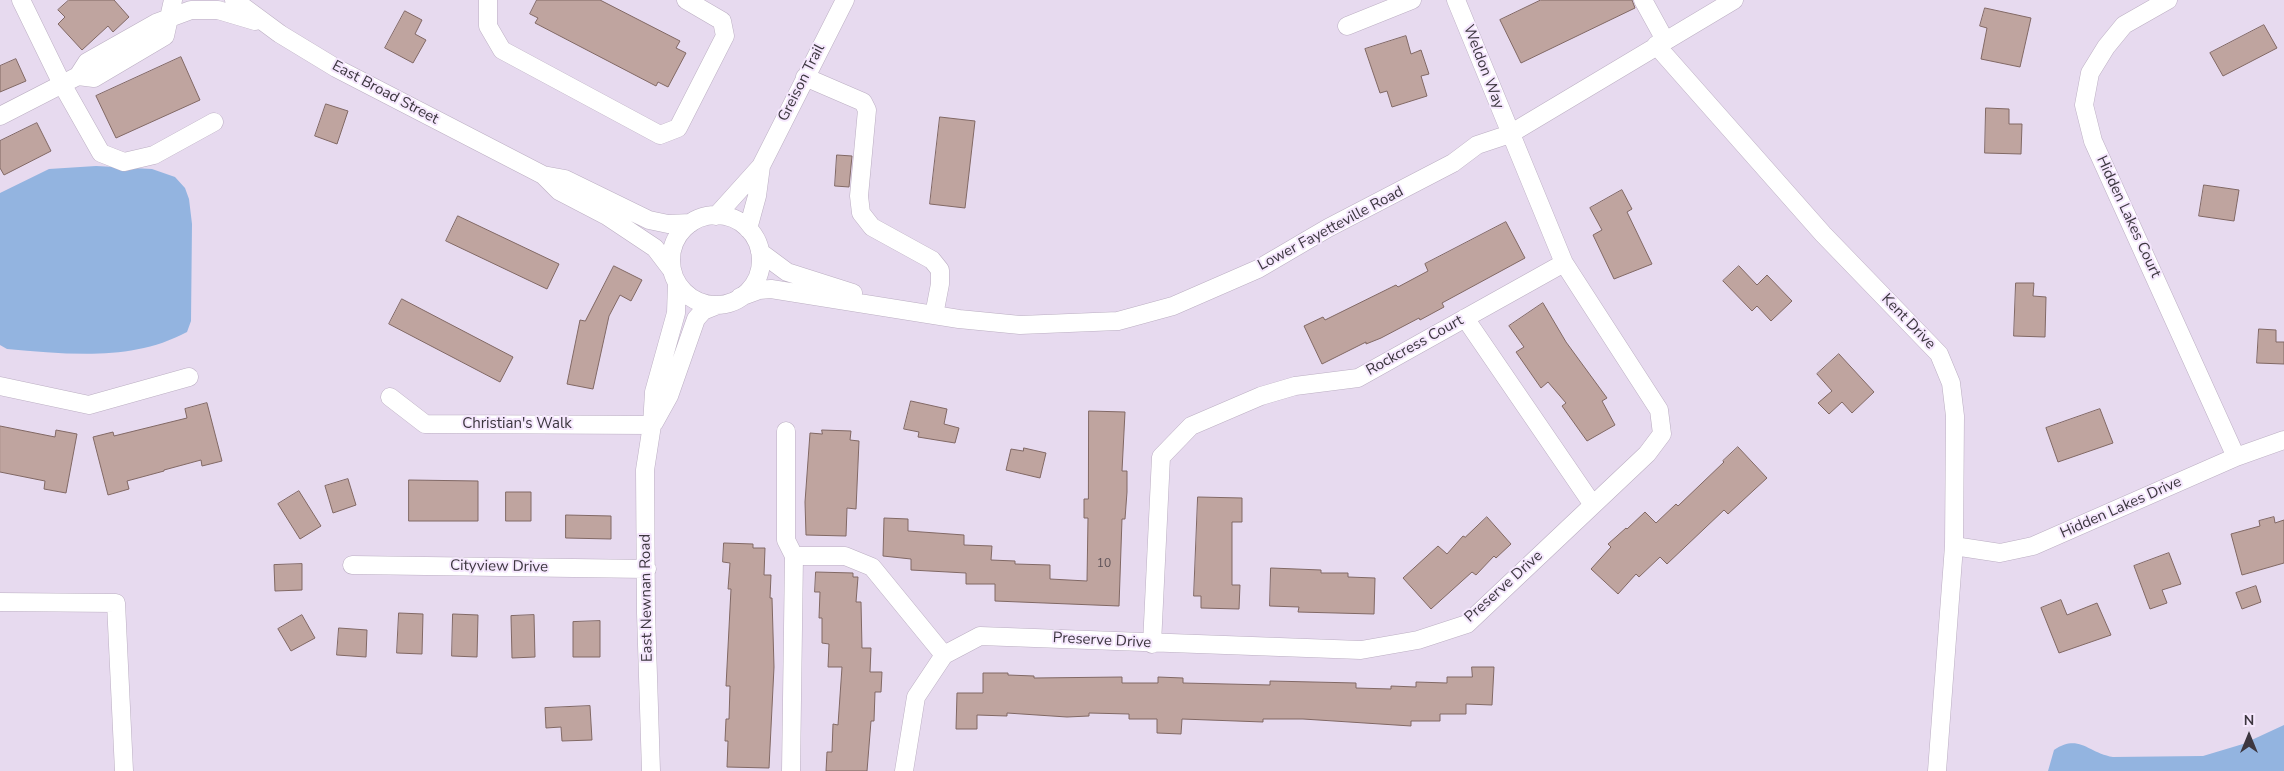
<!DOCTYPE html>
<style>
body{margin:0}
#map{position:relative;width:2284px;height:771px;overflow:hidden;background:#e7daef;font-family:"Nunito Sans",sans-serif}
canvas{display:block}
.north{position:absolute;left:2224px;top:711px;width:50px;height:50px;-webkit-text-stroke:4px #f5e7fd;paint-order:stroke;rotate:0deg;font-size:14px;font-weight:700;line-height:20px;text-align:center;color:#3c363f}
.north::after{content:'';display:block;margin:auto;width:18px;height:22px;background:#3c363f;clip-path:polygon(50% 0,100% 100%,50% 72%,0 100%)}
</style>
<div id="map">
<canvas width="2284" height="771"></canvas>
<div class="north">N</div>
</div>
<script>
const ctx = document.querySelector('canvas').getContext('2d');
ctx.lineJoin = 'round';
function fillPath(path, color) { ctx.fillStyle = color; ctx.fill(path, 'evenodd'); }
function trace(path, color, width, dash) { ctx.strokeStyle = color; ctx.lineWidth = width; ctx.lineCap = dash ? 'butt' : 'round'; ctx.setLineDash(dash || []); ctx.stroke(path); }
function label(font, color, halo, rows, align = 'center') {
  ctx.font = font + ' "Nunito Sans",sans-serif'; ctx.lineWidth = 4; ctx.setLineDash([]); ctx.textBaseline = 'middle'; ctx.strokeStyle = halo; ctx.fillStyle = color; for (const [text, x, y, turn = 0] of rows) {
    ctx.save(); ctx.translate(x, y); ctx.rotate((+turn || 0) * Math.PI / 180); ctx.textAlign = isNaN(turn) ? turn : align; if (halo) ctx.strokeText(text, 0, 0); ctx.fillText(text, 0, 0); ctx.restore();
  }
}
const water = new Path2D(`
 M96,166l56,3 23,8 10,11 4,11 3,25 -1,97 -4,11c-56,30 -119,22 -180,17l-7,-4v-152l49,-24z
 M2284,725v46h-236l6,-21c25,-17 34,3 59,7l90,-1 40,-12z`);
const building = new Path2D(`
 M69,0h45l15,17 -16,15 -5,-6 -26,24 -24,-26 7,-7 -7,-7z
 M537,0h63l80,41 -4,7 10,5 -18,34 -10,-5 -2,4 -121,-63 3,-5 -8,-4z
 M1541,0h91l3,8 -114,55 -21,-43z
 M1985,8l46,10 -11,49 -39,-8 6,-31 -7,-2z
 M405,11l17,9 -7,14 11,6 -13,23 -28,-15z
 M2264,25l13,23 -54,28 -13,-23z
 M1406,36l5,18 10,-4 8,24 -8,2 6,20 -35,11 -5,-16 -7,2 -15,-44z
 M181,57l19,43 -84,38 -20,-42z
 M16,59l10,22 -26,11v-26z
 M326,104l22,7 -11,33 -22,-8z
 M1986,108l23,1v15h13l-1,30 -36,-1z
 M940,117l35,4 -10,87 -35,-4z
 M37,123l14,28 -47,24 -4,-7v-27z
 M837,155l15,1 -3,31 -14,-1z
 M2204,185l35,5 -5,31 -35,-5z
 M1622,190l10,19 -5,3 25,52 -38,15 -21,-44 9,-5 -12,-22z
 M458,216l101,48 -12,25 -101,-48z
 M1506,222l19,36 -83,45 2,4 -24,13 -1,-2 -38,20 -15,6v-2l-44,22 -18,-38 19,-9 2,3 71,-35 2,2 30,-16 -3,-7z
 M614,266l28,14 -11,21 -11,-6 -11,21 -16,73 -26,-5 13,-64 5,1z
 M1739,266l18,19 10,-10 25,26 -21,20 -14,-15 -5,5 -29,-30z
 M2016,283h18l-1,13 13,1 -1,40 -31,-1z
 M402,299l111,58 -13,25 -111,-58z
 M1543,303l23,39 41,56 -5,3 13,24 -28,16 -25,-35 4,-3 -18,-21 -7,6 -25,-36 8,-5 -15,-21z
 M2259,329l17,1v12h8v22l-27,-1z
 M1839,354l35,38 -22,21 -10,-11 -13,12 -11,-11 14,-12 -15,-17z
 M911,401l36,8 -3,15 15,4 -4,15 -37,-6 1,-5 -15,-3z
 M207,403l15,58 -20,5 -1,-6 -37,10v1l-37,10 2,8 -21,6 -15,-58 20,-5 1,4 73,-18 -2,-9z
 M2100,409l13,34 -55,19 -12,-34z
 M1089,411l36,1 -3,59h5v21l-2,27h-3l-3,87 -124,-5v-17h-29v-11l-55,-3v-11l-28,-3 1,-38 24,1v12l56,4v10l28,1 -1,14 24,1v3l35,1v14l37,2 1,-63h-4v-19h4z
 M0,426l55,11 1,-7 21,4 -11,59 -22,-4 1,-8 -45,-9z
 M822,430l29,1 -1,9 9,1 -3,68 -9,-1 -1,28 -40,-1 -1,-33 5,-69 12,1z
 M1738,447l29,31 -39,36 -4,-4 -57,54 -7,-7 -21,20 -3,-3 -18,20 -27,-25 20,-22 -3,-3 18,-16 1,1 18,-17 11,11 20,-19 2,2 46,-44 -1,-1z
 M1024,448l22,5 -6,25 -34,-8 5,-21 12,2z
 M348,479l8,26 -23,8 -8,-27z
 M409,480l69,1v40h-69z
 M299,491l22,35 -21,13 -22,-35z
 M506,492h25v29h-25z
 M1198,497l44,1v24h-10v63h8l-1,24 -38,-1v-12h-7z
 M566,515l45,1v23l-45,-1z
 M1487,517l24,27 -15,14 -2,-2 -18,19 -4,-3 -41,37 -28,-31 35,-32 9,8 16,-18 2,1z
 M2274,517l1,6 9,-3v43l-42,12 -11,-41 29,-8 -1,-5z
 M724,543l29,1v4h12l-1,27h7l-1,23h2l2,69 -5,101 -42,-1 1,-26h-3l1,-22h3l1,-33h-4l5,-97h-3l2,-26 -7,-1z
 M2169,553l12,31 -19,6 5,13 -17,6 -16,-43z
 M302,564v26l-27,1 -1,-26z
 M1271,568l50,2v3h27v4l27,1 -1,36 -76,-2 1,-5 -29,-1z
 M816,572l37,1v4h5l-2,25h5l1,46h9l-1,24h12l-1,20h-6l-1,29h-3l-4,50h-41l1,-19h5l1,-28 5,1 4,-58h-14l1,-23 -7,-1v-25h-3l1,-26h-5z
 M2256,586l5,16 -19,7 -6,-16z
 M2061,600l6,15 30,-12 14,32 -52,18 -18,-45z
 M399,613l24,1 -1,40 -25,-1z
 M453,614l25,1 -1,42 -25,-1z
 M302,615l13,23 -24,13 -13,-22z
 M534,615l1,42 -23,1 -1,-42z
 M600,621v36h-27v-35z
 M339,628l28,2 -1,27 -29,-2z
 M1472,667h22l-2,38 -26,-1v10h-26v7h-29v5l-108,-7h-40v3l-81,-3 -1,15 -24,-1v-14h-28v-5l-40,-1v3l-22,1 -60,-4v3l-30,-1v14h-21l1,-36h26v-20h25v2l26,1v2l88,-1v6h36v-6l25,1v5l87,2v-4l86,2v5l35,1v-3l25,1v-5l31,1v-6h25z
 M590,706l2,34 -30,1 -1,-14 -15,1 -1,-20z`);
const minor = new Path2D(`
 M21,0l41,84 39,69 23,9 30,-7 60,-33
 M234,0l46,34 56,34 207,107 16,16 48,25 48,32 16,21
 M488,0v26l14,24 158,85 18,-7 47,-92 -3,-15 -36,-21
 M1643,0l22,40
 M2168,0l-44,25 -18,22 -16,26 -6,32 9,36 143,316
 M1347,26l65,-26
 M1656,45l167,189 116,120 12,29 4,33 -1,130 -17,225
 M78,76l16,2 71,-42 8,-36
 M805,77l58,25 4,8 -8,86 2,17 11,14 60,33 8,10v14l-6,31
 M0,116l78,-40 9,-14 69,-39 35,-13h27l37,11
 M543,175l22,4 84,41 19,4 23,-1
 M671 260a45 45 0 1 1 90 0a45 45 0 1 1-90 0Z
 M716,216l45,-50 84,-166
 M748,229l9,-33 4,-30
 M760,252l27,20 66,21
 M740,297l19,-7 12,-1 188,30 61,6 98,-4 55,-15 85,-37 70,-41 125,-65 24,-18 33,-11 224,-134
 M1465,318l128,187
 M0,386l89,19 100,-28
 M390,397l35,27 227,1
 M654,423l15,-27 27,-77 7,-8 15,-6
 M786,431v109l8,16 -3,215
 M1954,546l46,7 33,-7 203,-89 48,-17
 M794,556h51l27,11 72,88
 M352,565l295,4
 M0,602l116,1 8,168
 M1152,644l9,-187 30,-31 70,-30 34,-10 63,-8 206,-115
 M651,771l-5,-158 -1,-143 7,-45 2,-33 22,-79 1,-30
 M904,771l12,-74 28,-42 36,-19 381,14 57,-10 49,-16 180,-170 15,-20 -3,-24 -95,-147 -108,-263`);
const numberNames = [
 ["10",1104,564]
];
const streetNames = [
 ["Weldon Way",1483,67,69],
 ["Greison Trail",802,83,-63],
 ["East Broad Street",385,93,28],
 ["Hidden Lakes Court",2128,217,65],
 ["Lower Fayetteville Road",1331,229,-28],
 ["Kent Drive",1908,322,46],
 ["Rockcress Court",1415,346,-29],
 ["Christian's Walk",517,424],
 ["Hidden Lakes Drive",2121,508,-24],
 ["Cityview Drive",499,567,1],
 ["Preserve Drive",1504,587,-42],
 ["East Newnan Road",647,598,-91],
 ["Preserve Drive",1102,641,3]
];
fillPath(water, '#93b4e0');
fillPath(building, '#bfa49f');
trace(building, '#816864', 1);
trace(minor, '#bbaec2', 19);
trace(minor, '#fff', 18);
label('12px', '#5d5257', null, numberNames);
label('15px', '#3c363f', '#f5e7fd', streetNames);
</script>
